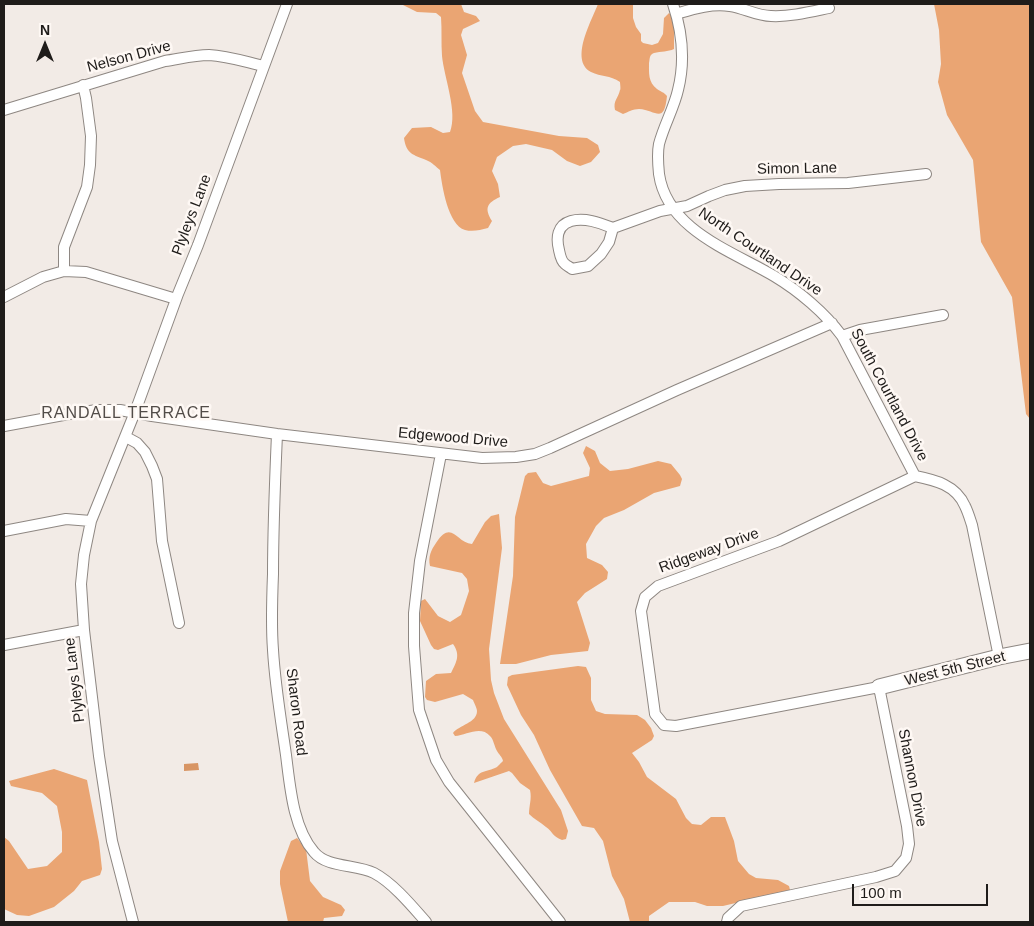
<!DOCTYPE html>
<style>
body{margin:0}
#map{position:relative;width:1034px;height:926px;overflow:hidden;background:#f2ebe6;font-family:Helvetica,sans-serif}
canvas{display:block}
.frame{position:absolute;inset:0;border:5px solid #1f1c1a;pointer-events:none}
.north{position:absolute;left:20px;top:20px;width:50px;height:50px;-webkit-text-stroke:4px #fef8f4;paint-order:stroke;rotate:0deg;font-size:14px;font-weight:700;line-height:20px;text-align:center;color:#1f1c1a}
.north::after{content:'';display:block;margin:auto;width:18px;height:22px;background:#1f1c1a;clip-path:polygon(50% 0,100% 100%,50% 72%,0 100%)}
.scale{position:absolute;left:852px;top:884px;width:136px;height:22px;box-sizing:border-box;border:2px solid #1f1c1a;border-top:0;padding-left:6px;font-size:15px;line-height:18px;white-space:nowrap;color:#1f1c1a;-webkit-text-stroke:4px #fef8f4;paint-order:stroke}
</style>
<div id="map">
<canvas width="1034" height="926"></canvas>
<div class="frame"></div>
<div class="north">N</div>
<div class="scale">100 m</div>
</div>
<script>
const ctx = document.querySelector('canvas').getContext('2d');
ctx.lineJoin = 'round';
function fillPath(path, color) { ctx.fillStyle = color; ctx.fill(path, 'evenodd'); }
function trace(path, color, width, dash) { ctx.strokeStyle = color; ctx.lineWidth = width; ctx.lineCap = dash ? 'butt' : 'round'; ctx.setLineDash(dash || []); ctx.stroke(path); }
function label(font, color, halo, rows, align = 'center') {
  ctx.font = font + ' Helvetica,sans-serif'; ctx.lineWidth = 5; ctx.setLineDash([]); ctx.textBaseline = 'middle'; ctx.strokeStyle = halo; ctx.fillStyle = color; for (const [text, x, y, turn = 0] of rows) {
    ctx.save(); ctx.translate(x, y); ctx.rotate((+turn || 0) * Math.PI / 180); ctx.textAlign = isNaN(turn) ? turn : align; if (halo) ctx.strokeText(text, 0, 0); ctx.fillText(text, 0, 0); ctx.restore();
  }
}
const forest = new Path2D(`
 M401,4h60l3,8 12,4 4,5 -17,8 -2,6 6,20 -5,18 13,38 8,11 76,14 28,2 11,7 2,7 -9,10 -11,4 -13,-5 -15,-11 -26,-6 -13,2 -16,11 -5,14 6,13 2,13c-13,6 -16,11 -8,24l-4,7c-8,2 -15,4 -23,2 -17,-5 -23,-44 -25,-60 -4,-3 -8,-8 -14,-10 -12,-5 -20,-6 -22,-22l8,-10 19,-1 12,6 7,-1c8,-20 -6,-55 -8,-76 -1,-13 0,-26 -1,-39l-5,-4 -19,-1z
 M598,4h35v14l3,9 5,7v7l2,2 9,2 6,-2 5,-9 1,-16 5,-5 3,3 2,3v30c-6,3 -13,2 -20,4 -5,2 -4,5 -5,10 0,10 -1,19 8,26 4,3 7,3 10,7 -3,29 -11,14 -28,13 -6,0 -11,3 -16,5l-8,-4c-2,-10 3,-11 5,-20 1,0 0,-7 0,-8 -10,-7 -19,-5 -29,-10 -22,-12 1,-52 7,-68z
 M934,4h96v415l-4,-5 -14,-117 -31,-55 -8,-82 -26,-45 -9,-33 3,-18 -2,-34z
 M586,446l9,5 5,12 10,8 18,-2 30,-8 13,3 9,11 2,4 -2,7 -26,7 -30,17 -20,8 -8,8 -10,18 1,14 15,7 6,7 -1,7 -22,14 -8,9 13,41 -2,8 -37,4 -35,9h-16l13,-88 2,-59 10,-41 3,-3 8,-1 7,11 8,3 38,-10 1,-8 -7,-15z
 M499,514l3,34 -13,101 2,31 3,13 10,26 57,91 7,21 -2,8 -4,1c-10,-4 -9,-8 -16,-13 -6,-5 -12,-8 -17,-13 0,-9 3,-15 1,-24l-10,-7 -8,-10 -3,-2 -35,12c4,-14 12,-10 23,-16 1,-1 5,-5 6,-6 -1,-5 -4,-6 -6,-10 -3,-5 -3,-11 -7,-15 -9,-11 -24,-1 -35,0l-2,-3c6,-8 24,-10 24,-22 0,-3 -3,-8 -4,-11l-10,-6 -28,8 -8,-2 -2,-3 1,-16 10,-7 15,-1c5,-10 10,-18 2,-29l-15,6 -4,-1 -3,-4 -11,-24 1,-20 4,-2 13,17 12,6 11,-7 8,-24 -2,-12 -5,-6 -32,-7c-2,-9 1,-16 6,-23 16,-24 20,0 36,1l13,-22 6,-6z
 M578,666l8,1 5,11v22l5,11 9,3 32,1 8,5 6,8 3,8 -2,4 -20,13 7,9 8,15 29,22 10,19 6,6 9,1 10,-8h14l9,24 4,20 11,13 7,4 22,2 11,6 1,4 -67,16h-16l-12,-4h-26l-20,14v6h-19l-6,-23 -12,-23 -9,-35 -9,-13 -12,-2 -32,-56 -16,-35 -13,-20 -14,-30 1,-8 4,-2z
 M54,769l33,11 12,62 3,27 -2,6 -18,6 -8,10 -20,16 -25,9 -12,-1 -13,-6v-72l5,4 19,28 19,-3 15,-14v-20l-5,-26 -15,-13 -31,-7 -2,-5z
 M297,838l9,11 4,32 13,16 18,8 4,5 -3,6 -18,2 -1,4h-35l-8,-38v-13l11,-30z`);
const water = new Path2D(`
 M198,763l1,7 -15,1v-7z`);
const street = new Path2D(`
 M673,4c9,27 12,58 5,86 -4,18 -14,35 -19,54 -2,10 -1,20 0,30 8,56 73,77 115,102 25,15 51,37 68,60l73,140c20,4 41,9 50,30 3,6 5,13 7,19l27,132
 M676,14c17,-5 36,-11 54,-8 14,2 27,10 41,10 19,1 39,-4 58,-8
 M4,110l161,-49c14,-2 29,-6 44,-6 19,1 37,7 55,11
 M613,228l-4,14 -8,12 -13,12 -16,3c-2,-2 -5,-3 -7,-5 -4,-3 -5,-9 -6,-14 -3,-12 -2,-25 12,-29 14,-4 29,2 42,7l47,-17 27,-5 22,-10 16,-6 20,-4 34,-2 69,-1 78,-9
 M64,271v-24l23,-60 3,-22 1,-29 -5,-38 -3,-13
 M4,297l39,-20 21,-6 22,1 90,27
 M842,336l18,-6 83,-15
 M4,426l65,-12 28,-4h23l32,6 125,18 205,24 34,-1 19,-3 15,-6 127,-58 155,-67
 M277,434c-2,46 -4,93 -4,140 -1,25 -2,50 0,76 2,35 8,70 13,105 4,31 7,73 28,97 13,16 42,12 60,21 19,10 38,33 52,49
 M126,437l11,6 8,9 7,14 5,13 5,62 17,82
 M441,454l-21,107 -6,52v33l5,64 17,50 13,22 111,140
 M4,531l62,-12 25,2
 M4,645l80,-15
 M133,922l-21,-81 -13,-85 -15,-126 -3,-46 3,-29 7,-34 44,-109 43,-118 20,-49 89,-241
 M727,922l1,-4 13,-12 135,-29 19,-6 11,-13 3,-14 -2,-18 -28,-139 -203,39 -12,-1 -9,-11 -14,-103 4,-14 13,-11 121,-45 136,-65`);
const secondary = new Path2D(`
 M879,687l120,-30 31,-6`);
const streetNames = [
 ["Nelson Drive",129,57,-15],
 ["Simon Lane",797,169,-1],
 ["Plyleys Lane",192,215,-69],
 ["North Courtland Drive",760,252,34],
 ["South Courtland Drive",889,395,62],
 ["Edgewood Drive",453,438,5],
 ["Ridgeway Drive",709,551,-20],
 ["West 5th Street",955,669,-14],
 ["Plyleys Lane",75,680,-97],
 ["Sharon Road",296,712,83],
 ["Shannon Drive",912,778,79]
];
const neighbourhoodNames = [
 ["RANDALL TERRACE",126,414]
];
fillPath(forest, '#eaa573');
fillPath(water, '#d89564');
trace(street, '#8e8782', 12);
trace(secondary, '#8e8782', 17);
trace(street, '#fff', 10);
trace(secondary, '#fff', 15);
label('15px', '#1f1c1a', '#fef8f4', streetNames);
ctx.letterSpacing = '1px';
label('16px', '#524c48', '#fef8f4', neighbourhoodNames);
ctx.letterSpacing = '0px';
</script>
